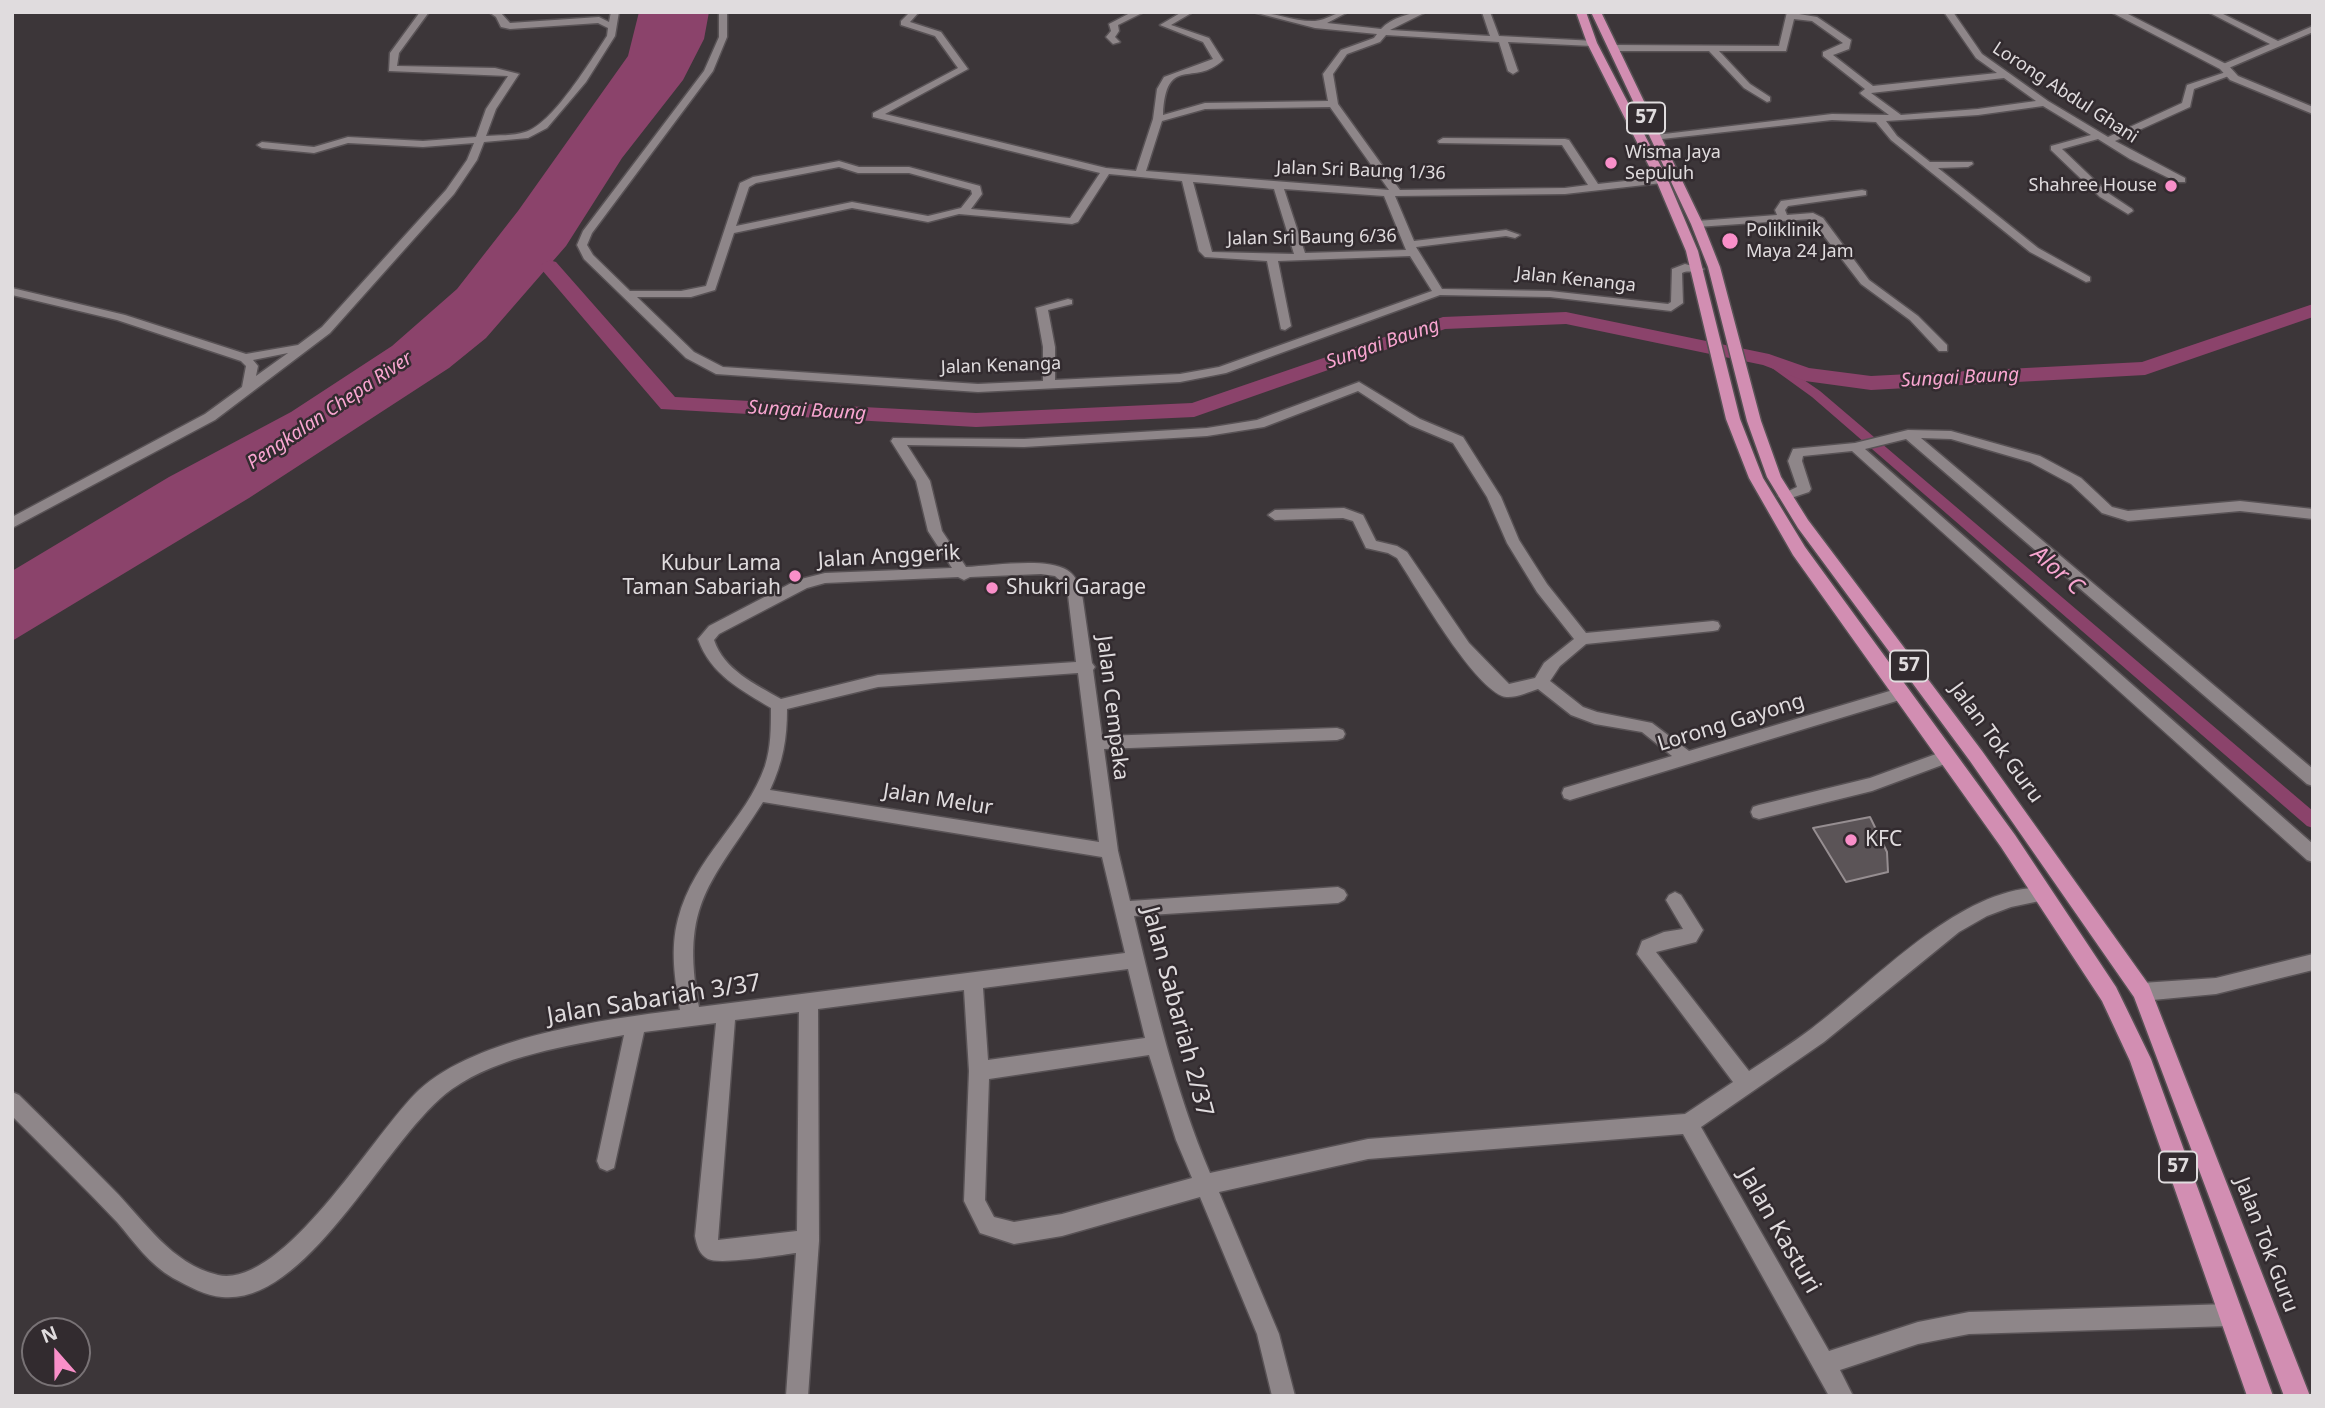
<!DOCTYPE html>
<style>
body{margin:0}
#map{position:relative;width:2325px;height:1408px;overflow:hidden;background:#3c3639;font-family:"Noto Sans",sans-serif}
canvas{display:block}
.frame{position:absolute;inset:0;border:14px solid #e0dcde;pointer-events:none}
.north{position:absolute;left:21px;top:1317px;width:70px;height:70px;box-sizing:border-box;background:#322b2f;border:2px solid #787275;border-radius:50%;rotate:339deg;font-size:19px;font-weight:700;line-height:28px;text-align:center;color:#e0dcde}
.north::after{content:'';display:block;margin:auto;width:24px;height:32px;background:#f98fc9;clip-path:polygon(50% 0,100% 100%,50% 72%,0 100%)}
</style>
<div id="map">
<canvas width="2325" height="1408"></canvas>
<div class="frame"></div>
<div class="north">N</div>
</div>
<script>
const ctx = document.querySelector('canvas').getContext('2d');
ctx.lineJoin = 'round';
function fillPath(path, color) { ctx.fillStyle = color; ctx.fill(path, 'evenodd'); }
function trace(path, color, width, dash) { ctx.strokeStyle = color; ctx.lineWidth = width; ctx.lineCap = dash ? 'butt' : 'round'; ctx.setLineDash(dash || []); ctx.stroke(path); }
function label(font, color, halo, rows, align = 'center') {
  ctx.font = font + ' "Noto Sans",sans-serif'; ctx.lineWidth = 5; ctx.setLineDash([]); ctx.textBaseline = 'middle'; ctx.strokeStyle = halo; ctx.fillStyle = color; for (const [text, x, y, turn = 0] of rows) {
    ctx.save(); ctx.translate(x, y); ctx.rotate((+turn || 0) * Math.PI / 180); ctx.textAlign = isNaN(turn) ? turn : align; if (halo) ctx.strokeText(text, 0, 0); ctx.fillText(text, 0, 0); ctx.restore();
  }
}
const water = new Path2D(`
 M639,12h70l-5,27 -21,41 -61,78 -56,88 -80,92 -37,30 -200,130 -237,143v-70l157,-94 122,-65 101,-66 65,-57 61,-78 110,-155z`);
const canal = new Path2D(`
 M1769,356l51,35 493,420v17l-6,-2 -495,-429 -47,-34v-6z`);
const river = new Path2D(`
 M549,260l7,2 119,135 301,16 216,-10 251,-86 123,-5 203,42 40,14 62,8 271,-14 171,-58v13l-168,58 -274,15 -66,-9 -42,-16 -197,-41 -121,5 -251,88 -218,10 -315,-18 -119,-139 -3,-4z`);
const building = new Path2D(`
 M1870,817l17,35 1,20 -42,10 -33,-54z`);
const street = new Path2D(`
 M420,12h9l-30,41 -2,13 98,2 24,6 -23,35 -10,27c12,-1 27,0 39,-4 27,-7 66,-72 82,-96l1,-8 -10,-5 -88,6 -9,-2 -5,-10 -7,-5h11l10,11 89,-6 10,5 2,-10h8l-4,24 -29,46 -39,46 -19,10 -44,4 -7,18 -23,34 -124,139 -115,87 -203,108v-11l193,-103 37,-27 4,-21 -5,-5 -124,-41 -105,-25v-7l113,27 121,39 52,-9 24,-18 124,-137 21,-30 7,-17 -51,4 -75,-4 -34,10 -52,-5 -5,-3 5,-3 52,5 34,-10 75,4 53,-4 10,-28 22,-33 -119,-5 1,-18zM288,353l-32,23 2,-10 -5,-6z
 M719,12h8v25l-14,34 -121,162 -5,12 6,10 37,36h51l25,-5 34,-103 13,-6 86,-16 20,6h50l71,19 2,8 -11,15 99,9 30,-45 -227,-56v-4l85,-45 -23,-32 -34,-11v-4l9,-9h9l-9,10 31,10 27,37 -83,45 221,54 30,3 17,-52 4,-30 7,-12 49,-18 -10,-17 -43,-17 22,-13h11l-22,13 38,13 14,22c-29,28 -57,-7 -60,55l42,-12 123,-2 -5,-27 18,-24 33,-12 3,-4 -62,-6 -62,-16c21,0 42,10 62,9 12,-1 19,-9 33,-9l-21,11 54,6c10,-11 30,-17 45,-17l-36,18 100,6 -8,-24h8l9,24 96,5 1,2 -4,3 -84,-4 10,29 -5,3 -5,-3 -9,-29 -113,-7 -6,7 -33,12 -14,20 5,30 62,86 165,-2 23,-3 -26,-40 -123,-2 -1,-2 5,-3 122,1 4,1 29,44 64,-7 5,3 -5,3 -97,11 -170,2 19,45 92,-11 14,5 -5,3 -9,-2 -90,11 26,42 108,2 118,13 3,-2 1,-33 13,-5 19,5c-6,6 -15,0 -22,4l1,30 -12,8 -121,-14 -110,-2 -214,78 -46,9 -202,10 -262,-18 -30,-16 -102,-99 -7,-14 6,-14 121,-160 15,-34zM1330,107l59,83 -243,-19 16,-50 43,-12zM839,167l19,6h51l62,17 1,4 -11,14 -33,8 -76,-14 -116,24 13,-39 7,-4zM1109,174l73,7 17,70 6,6 62,4 14,68 4,1 6,-4 -13,-65 132,-5 22,35 -213,76 -39,7 -125,6v-33l-7,-37 24,-6v-4l-4,-1 -32,9 7,39v34l-65,3 -255,-17 -29,-15 -57,-55h54l24,-7 19,-57 118,-25 76,14 31,-8 113,10 6,-2zM1193,182l81,7 20,65 -82,-2zM1284,189l100,7 22,54 -101,3z
 M1132,12h12l-26,13 1,6 -4,6 5,5 -7,2 -7,-7 5,-6 -2,-7z
 M1787,12l30,5 34,23 -2,9 -16,6 40,31 124,-13 -21,-15 -32,-46h9l29,42 66,47 60,36 74,-34 5,-18 42,-14 5,3 -40,15 -4,18 -75,34 70,37v4h-8l-47,-23 -32,-20 -36,10 46,44 24,16 1,2 -5,3 -28,-17 -49,-47v-4l40,-11 -48,-29 -65,9 -92,6 11,15 33,26h42l1,2 -5,3 -30,1 100,80 52,29v4l-4,1 -56,-30 -139,-112 -15,-18 -44,-2 -179,20v-4l3,-1 176,-21 57,1 -27,-20 -2,-2 5,-4 -42,-33v-4l20,-9 -31,-22 -18,-2 -8,32h-67l31,33 20,13v4l-3,1 -23,-14 -35,-37h-96l-4,-3 4,-3 166,1zM2004,78l32,23 -58,8 -77,6 -30,-22z
 M2208,12h11l59,29 35,-15v6l-89,38 -5,-3 2,-2 49,-21z
 M1862,190l4,1v4l-78,11 -3,4 2,5 26,-2 10,5 46,62 49,36 29,29v6h-8l-29,-31 -49,-36 -50,-65 -114,8 -5,-3 5,-3 80,-6 -2,-5 6,-9z
 M1359,382l61,37 43,18 38,60 18,43 28,44 39,49 127,-12 5,1 2,4 -2,4 -5,1 -127,13 -26,22 -10,15 33,26 14,5 55,11 37,28 214,-64 8,6 -8,6 -333,101 -6,-2 -2,-5 2,-5 108,-32 -30,-24 -47,-8 -24,-9 -33,-26c-9,3 -27,11 -36,7 -32,-14 -84,-106 -105,-138l-9,-5 -22,-5 -13,-27 -10,-3 -68,2 -7,-5 7,-5 69,-2 19,7 13,26 21,5 10,6 62,91 40,41 26,-6 9,-15 30,-24 -37,-47 -30,-49 -20,-46 -34,-54 -43,-18 -52,-34 -94,36 -57,9 -183,11 -117,-2 23,36 12,50 24,36c25,-1 80,-10 101,3 7,4 10,11 14,17l11,76 3,4 -2,3 9,66 235,-8 6,2 2,4 -2,4 -6,2 -233,9 14,102 12,50 208,-14 6,3 3,5 -3,5 -6,3 -204,13c21,87 41,175 76,257l158,-34 317,-25 48,-32 -96,-128 5,-13 22,-9 19,-3 -17,-29 3,-5 6,-3 6,3 22,35 -7,12 -40,10 93,119c21,-14 42,-27 62,-42 61,-46 136,-128 212,-140 9,-1 18,-4 26,0l3,5 -3,5 -38,8 -24,9 -28,16 -135,110 -123,85 128,224 89,-29 51,-10 261,-8 8,3 3,8 -3,8 -8,3 -261,8 -51,10 -78,26 13,26h-24l-146,-262 -315,25 -149,33 60,142 16,62h-23l-15,-62 -57,-137 -138,39 -48,8 -34,-11 -16,-32 5,-130 -5,-81 -146,19 1,232 -11,155h-22l10,-143c-16,2 -76,12 -88,6 -9,-5 -11,-13 -13,-23l21,-213 -72,9 -30,136 -7,3 -7,-3 -3,-7 27,-126c-57,11 -123,20 -172,54 -65,46 -143,217 -230,208 -16,-1 -34,-11 -49,-19 -24,-14 -38,-35 -56,-56 -34,-36 -70,-71 -105,-106v-24l7,3c32,31 63,63 94,94 32,32 58,75 105,86 66,14 157,-144 201,-185 58,-53 185,-71 261,-80 -5,-30 -10,-61 -2,-91 16,-62 68,-98 87,-153 6,-19 6,-38 6,-58 -30,-18 -61,-34 -73,-69l11,-13 88,-46 28,-7 127,-5 -24,-37 -12,-50 -25,-40 2,-3 131,1 183,-11 50,-8zM1041,574l14,2 12,11 9,75 -198,13 -97,24c-26,-15 -57,-29 -67,-59l5,-6 88,-46 18,-5 133,-6 6,3 6,-3zM1078,673l21,169 -329,-52c13,-28 17,-51 17,-81l91,-22zM763,802l339,55 23,96 -426,54c-19,-104 12,-123 64,-205zM1128,969l17,69 -157,22 -5,-72zM799,1012l-2,219 -79,9 17,-220zM1149,1055l27,85 16,38 -130,36 -48,8 -20,-5 -9,-17 4,-121z
 M1908,430l43,1 89,25 41,22 31,29 16,4 112,-10 73,8v10l-73,-8 -112,10 -26,-8 -31,-29 -41,-22 -79,-23 -30,-1 392,331v17l-6,-2 -401,-345 -41,10 448,395v18l-6,-2 -455,-409 -49,5 -1,5 9,28 -2,3 -24,8 -7,-4 19,-9 -9,-26 5,-12 62,-6z
 M1947,750l6,1 2,5 -2,5 -81,30 -113,28 -6,-2 -2,-5 2,-5 6,-2 111,-27z
 M2313,954v16l-97,24 -74,7 -7,-3 -2,-6 2,-6 7,-3 74,-5z`);
const secondary = new Path2D(`
 M2111,12h13l104,53 10,11 75,31v7l-83,-34 -10,-11z`);
const primary = new Path2D(`
 M1576,12h10l11,31 71,137 30,71 42,168 23,59 42,69 210,288 101,152 35,72 122,337h-26l-117,-335 -28,-60 -101,-154 -208,-292 -44,-77 -23,-59 -40,-168 -30,-71 -69,-137z
 M1591,12h10l102,212 17,43 41,154 20,56 27,43 174,231 167,234 161,411h-26l-150,-399 -164,-236 -172,-233 -31,-51 -20,-56 -39,-154 -17,-43z`);
const markers = [
 [1611,163,7,"#f98fc9"],
 [2171,186,7,"#f98fc9"],
 [1730,241,9,"#f98fc9"],
 [795,576,7,"#f98fc9"],
 [992,588,7,"#f98fc9"],
 [1851,840,7,"#f98fc9"]
];
const farStreetnames = [
 ["Lorong Abdul Ghani",2065,93,33],
 ["Jalan Sri Baung 1/36",1361,171,2],
 ["Jalan Sri Baung 6/36",1312,238,-1],
 ["Jalan Kenanga",1576,280,6],
 ["Jalan Kenanga",1001,366,-2]
];
const farPoinames = [
 ["Wisma Jaya",1625,153],
 ["Sepuluh",1625,174],
 ["Shahree House",2157,186,"right"],
 ["Poliklinik",1746,231],
 ["Maya 24 Jam",1746,252]
];
const shields = [
 [1646,118,38],
 [1909,666,38],
 [2178,1167,38]
];
const shieldNames = [
 ["57",1646,118],
 ["57",1909,666],
 ["57",2178,1167]
];
const farWaternames = [
 ["Sungai Baung",1383,344,-19],
 ["Sungai Baung",1960,378,-3],
 ["Pengkalan Chepa River",330,411,-34],
 ["Sungai Baung",807,411,3]
];
const streetNames = [
 ["Jalan Anggerik",889,557,-3],
 ["Jalan Cempaka",1112,708,83],
 ["Lorong Gayong",1731,723,-17],
 ["Jalan Tok Guru",1996,743,54],
 ["Jalan Melur",938,800,9],
 ["Jalan Tok Guru",2266,1245,69]
];
const poiNames = [
 ["Kubur Lama",781,564,"right"],
 ["Taman Sabariah",781,588,"right"],
 ["Shukri Garage",1006,588],
 ["KFC",1865,840]
];
const waterNames = [
 ["Alor C",2057,571,41]
];
const nearStreetnames = [
 ["Jalan Sabariah 3/37",654,1000,-9],
 ["Jalan Sabariah 2/37",1177,1012,75],
 ["Jalan Kasturi",1779,1231,60]
];
fillPath(water, '#8b436b');
fillPath(canal, '#8b436b');
fillPath(river, '#8b436b');
fillPath(building, '#5b5457');
trace(building, '#968e91', 2);
trace(street, '#585255', 3);
trace(secondary, '#585255', 3);
trace(primary, '#585255', 3);
fillPath(street, '#8e8689');
fillPath(secondary, '#8e8689');
fillPath(primary, '#d28eb2');
for (const [x, y, r, color] of markers) { const dot = new Path2D(); dot.arc(x, y, r, 0, 2 * Math.PI); ctx.fillStyle = color; ctx.fill(dot); trace(dot, '#322b2f', 2.5); }
label('18px', '#e0dcde', '#322b2f', farStreetnames);
label('18px', '#e0dcde', '#322b2f', farPoinames, 'left');
for (const [x, y, w] of shields) { const box = new Path2D(); box.roundRect(x - w / 2, y - 15.5, w, 31, 5); ctx.fillStyle = '#322b2f'; ctx.fill(box); trace(box, '#e0dcde', 2); }
label('bold 19px', '#e0dcde', null, shieldNames);
label('italic 19px', '#f8a5d0', '#322b2f', farWaternames);
label('21px', '#e0dcde', '#322b2f', streetNames);
label('21px', '#e0dcde', '#322b2f', poiNames, 'left');
label('italic 23px', '#f8a5d0', '#322b2f', waterNames);
label('24px', '#e0dcde', '#322b2f', nearStreetnames);
</script>
